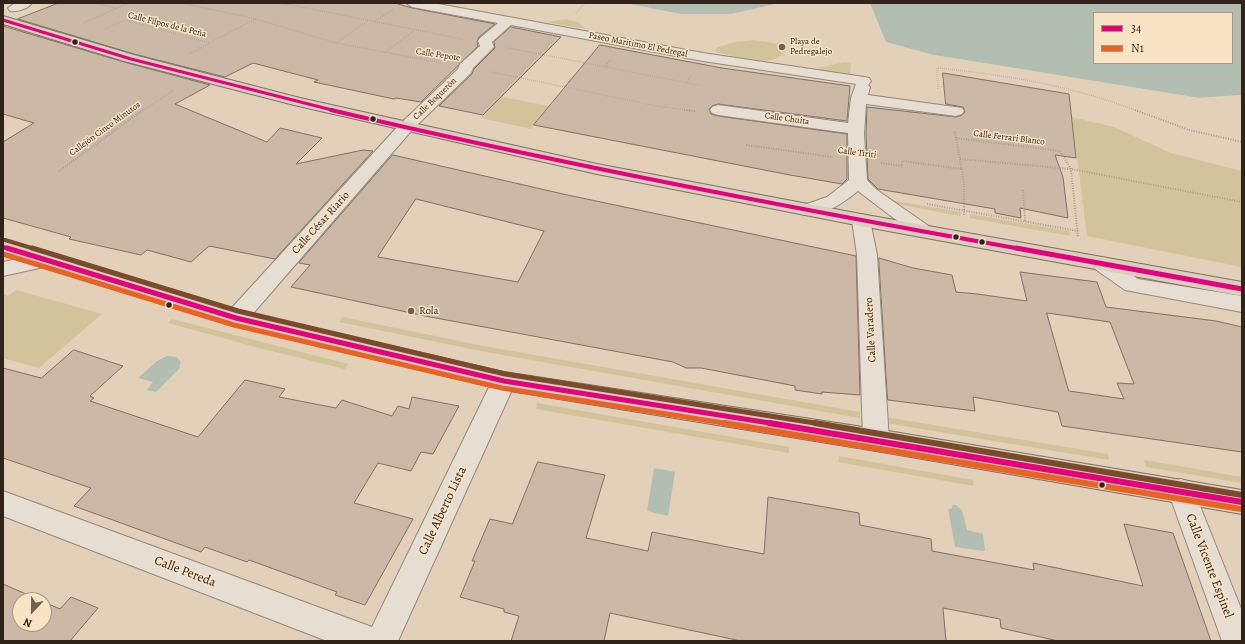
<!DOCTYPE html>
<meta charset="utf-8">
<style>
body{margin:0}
#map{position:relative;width:1245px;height:644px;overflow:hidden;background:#e2d0b8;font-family:Alegreya,serif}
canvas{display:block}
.frame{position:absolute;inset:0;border:4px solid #31231a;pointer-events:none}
.legend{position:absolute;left:1093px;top:12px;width:140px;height:52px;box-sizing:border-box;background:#f8e3c5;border:1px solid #a89681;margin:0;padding:5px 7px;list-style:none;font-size:12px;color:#31231a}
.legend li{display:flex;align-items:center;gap:8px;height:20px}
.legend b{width:20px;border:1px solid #a89681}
.north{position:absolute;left:12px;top:592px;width:40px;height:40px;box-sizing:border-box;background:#f8e3c5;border:1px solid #a89681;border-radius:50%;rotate:202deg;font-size:11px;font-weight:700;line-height:16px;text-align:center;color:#31231a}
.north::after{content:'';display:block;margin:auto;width:14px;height:18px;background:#6f6051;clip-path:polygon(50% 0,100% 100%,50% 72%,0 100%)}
</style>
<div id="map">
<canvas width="1245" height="644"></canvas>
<div class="frame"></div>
<ul class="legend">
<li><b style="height:5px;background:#e5007d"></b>34</li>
<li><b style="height:5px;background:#e86222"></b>N1</li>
</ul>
<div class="north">N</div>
</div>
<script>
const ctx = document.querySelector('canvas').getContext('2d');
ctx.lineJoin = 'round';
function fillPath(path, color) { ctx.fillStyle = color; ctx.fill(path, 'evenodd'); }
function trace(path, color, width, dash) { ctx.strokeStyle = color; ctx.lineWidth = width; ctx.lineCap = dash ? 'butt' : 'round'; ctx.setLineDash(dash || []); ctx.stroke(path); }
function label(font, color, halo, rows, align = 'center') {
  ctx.font = font + ' Alegreya,serif'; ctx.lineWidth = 3; ctx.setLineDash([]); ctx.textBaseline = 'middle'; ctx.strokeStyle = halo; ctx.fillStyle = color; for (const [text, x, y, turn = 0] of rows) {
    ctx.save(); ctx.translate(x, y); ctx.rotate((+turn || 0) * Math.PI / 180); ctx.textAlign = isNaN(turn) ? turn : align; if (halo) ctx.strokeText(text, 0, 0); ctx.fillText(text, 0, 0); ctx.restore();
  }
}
const green = new Path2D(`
 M566,19l12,3 8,7 -40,-7z
 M754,40l25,4 6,3c-2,25 -53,8 -69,5v-4l18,-6z
 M845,62l6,2 -1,10 -30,-4 -1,-2z
 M502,97l47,9 -18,23 -50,-11z
 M1072,117l42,10 57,26 71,18v96l-155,-31z
 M891,200l70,12 -1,4 -69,-13z
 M970,214l99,17 1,5 -100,-18z
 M16,290l86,24 -63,54 -36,-10v-64l5,2z
 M342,317l147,30 371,65v6l-374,-66 -147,-30z
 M172,319l176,45 -3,5 -82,-20 -95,-26z
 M537,403l252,44v6l-253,-44z
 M885,417l223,37 1,6 -224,-37z
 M839,456l134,24 1,6 -136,-24z
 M1144,460l98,17v6l-96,-16z`);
const water = new Path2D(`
 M625,3h154l-48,11h-50z
 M870,3h372v92l-43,3 -265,-43 -48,-13zM1094,13h138v50h-138z
 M167,356l10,1 4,5 -2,7 -23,23 -9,-2 6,-8 -15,-4 19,-17z
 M654,468l21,4 -7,44 -21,-5z
 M953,505h3l6,5 5,20 16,4 2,17 -30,-4 -7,-39 3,1z`);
const pier = new Path2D(`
 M934,55l265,43 43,-3v2l-43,3 -265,-43z`);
const building = new Path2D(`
 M59,3h336l17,5 83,16 -16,13 -2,5 1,4 -57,56 -25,-4 -2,1 -80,-17 4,-2 -65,-17 -28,14 -91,-23 -116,-35z
 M3,26l121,36 86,23 -35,19 92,38 13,-14 42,10 -26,26 67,-14 10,1 -98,108 -66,-13 -18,16 -44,-12 -6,5 -72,-16 2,-2 -68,-19v-76l31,-19 -31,-9z
 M511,27l50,10 -78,78 -44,-9 33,-32 2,-5 21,-21 -1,-6z
 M600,45l122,23 128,18 -3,35 -129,-17 -6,2 -3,3 2,5 7,2 129,18v45l-5,5 -52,-9 -256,-50z
 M943,73l126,21 7,64 -21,-3 8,22 5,41 -48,-10 1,10 -26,-5v-4l-117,-20 -10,-10 -2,-45 1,-27 89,10 6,-2 3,-3 -2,-5 -17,-3z
 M393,155l170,39 293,62 4,139 -38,-3v2l-27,-4v-4l-15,-3 -79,-15h-15l-13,-6 -248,-46 -134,-29 19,-22 -11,-2zM416,199l128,32 -26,51 -140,-25z
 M879,258l34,10 39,7 4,17 21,2 50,7 -7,-29 77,10 9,25 110,14 26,6v125l-180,-26 -4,-14 -85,-15 2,14 -87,-11zM1047,313l63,9 24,62 -17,-1 7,16 -55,-8z
 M74,350l49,16 -33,30 4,2 -4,3 108,36 47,-57 40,9 -6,8 57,11 6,-8 50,16 6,-10 11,3 3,-12 47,9 -26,48 -12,-2 -10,19 -33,-8 -24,40 59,16 -48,86 -30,-10 2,-3 -88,-32 -2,2 -42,-15 -4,5 -127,-46 17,-18 -88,-30v-90l38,10z
 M538,462l67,13 -19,63 62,13 4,-19 112,22 4,-57 91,16 1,12 71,14 1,12 102,19 -1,-7 110,23 -19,-62 49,9 38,108h-153l-57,-13 -1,-9 -57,-11 3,33h-205l-131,-28 -6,28h-93l8,-25 -15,-4v-3l-44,-12 15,-36h-3l18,-42 22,5z
 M3,584l37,16h-20v24h24v-22l16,7 11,-12 27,11 -28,33h-67z`);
const pathFar1 = new Path2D(`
 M93,3l24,5
 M181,3l75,16 80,24 106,20
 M281,3l181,36
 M576,13l9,-10
 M375,21l19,-12
 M84,23l44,-20
 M105,29l20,-9 85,23
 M336,43l32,-22
 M509,48l194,38
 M815,52l5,-1 -4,-4
 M191,53l64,-34
 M384,53l31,-23
 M605,67l5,-7
 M492,72l165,34 35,5
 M686,83l5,-8
 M564,86l21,-22
 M938,89l-1,-21c70,7 135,18 201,43
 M142,111l32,-21`);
const path = new Path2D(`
 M684,110l11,1
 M1135,110l54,20 53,12
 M955,132l9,51v33
 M956,138l104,13 11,18 7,68
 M746,145l87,12
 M960,159l111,10 171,33
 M881,163l21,3v-5l60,8
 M59,171l84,-61
 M1023,190l2,31
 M927,204l151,27`);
const minor = new Path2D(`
 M15,3h17c-4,6 -15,9 -22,8l-2,-3z
 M406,3h27l270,50 161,24 5,1 2,3 -3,4 2,2 -2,8 94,13 2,3 -2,3 -6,2 -90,-12 -2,30 3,46 10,10 53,37 3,4 -3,4 -7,2 -7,-2 -58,-44c-15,12 -37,28 -57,23l-2,-4 2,-4 26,-9 22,-17 -1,-47 -130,-18 -6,-2 -2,-3 2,-3 6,-2 130,18 3,-25 5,-14 -153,-23 -192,-36 -19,17 2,5 -21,21 -2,5 -59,57 -168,194 -8,2 -8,-2 -3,-6 3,-6 172,-188 58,-55 2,-5 20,-18 -2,-5 2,-3 18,-15 -86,-16z
 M861,214l7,2 2,4 7,35 12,185 -4,8 -9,3 -9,-3 -4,-8 -6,-185 -5,-35 2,-4z
 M46,253l7,2 3,5 -3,5 -50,11v-14z
 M1102,257l7,2 29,20 104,17v16l-117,-22 -30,-21 -3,-5 3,-5z
 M504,372l8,2 4,7 -118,260h-71l-324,-125v-25l369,136 120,-246 4,-7z
 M1181,479l10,3 3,9 48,120v30h-20l-54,-150 3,-9z`);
const major = new Path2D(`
 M3,16l131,39 166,43 297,66 264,50 381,68v14l-381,-70 -264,-52 -303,-69 -170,-44 -121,-37z
 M3,240l233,70 268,62 372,57 366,61v24l-366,-63 -372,-61 -268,-64 -233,-72z`);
const bus1Far3 = new Path2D(`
 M3,20l128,39 205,52`);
const bus1Far2 = new Path2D(`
 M331,110c229,54 459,98 690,139
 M3,247l7,2`);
const bus1Far1 = new Path2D(`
 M7,248l229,70 268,63 272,43
 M1016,248l226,41`);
const bus1 = new Path2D(`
 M769,423l473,79`);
const bus2Far1 = new Path2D(`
 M3,254l231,71 268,63 228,36`);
const bus2 = new Path2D(`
 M724,423l517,86`);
const bus3Far2 = new Path2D(`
 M5,240l30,9`);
const bus3Far1 = new Path2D(`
 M32,248l206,63 267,63 316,50`);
const bus3 = new Path2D(`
 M815,423l427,72`);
const markers = [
 [75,42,3.5,"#31231a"],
 [782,47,4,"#6f6051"],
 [373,119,3.5,"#31231a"],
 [956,237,3.5,"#31231a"],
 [982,242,3.5,"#31231a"],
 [169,305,3.5,"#31231a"],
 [411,311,4,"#6f6051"],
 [1102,485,3.5,"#31231a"]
];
const farStreetnames = [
 ["Calle Filpos de la Peña",167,25,14],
 ["Paseo Marítimo El Pedregal",638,45,11],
 ["Calle Pepote",438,55,9],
 ["Calle Boquerón",435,99,-44],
 ["Calle Chuita",787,119,8],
 ["Callejón Cinco Minutos",105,129,-36],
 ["Calle Ferrari Blanco",1009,138,7],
 ["Calle Tiriti",857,153,7]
];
const farPoinames = [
 ["Playa de",790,42],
 ["Pedregalejo",790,52]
];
const streetNames = [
 ["Calle César Riario",321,223,-48],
 ["Calle Varadero",871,330,-93]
];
const poiNames = [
 ["Rola",419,311]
];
const nearStreetnames = [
 ["Calle Alberto Lista",443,511,-65],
 ["Calle Vicente Espinel",1209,566,69],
 ["Calle Pereda",185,572,21]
];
fillPath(green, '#d2c49a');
fillPath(water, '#b2beb1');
fillPath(pier, '#e2d0b8');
fillPath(building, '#ccb8a6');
trace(building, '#7d7265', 1);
trace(minor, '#95897b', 2);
trace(major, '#7d7265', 2);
trace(pathFar1, '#a69e94', 1.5, [0.5, 1.5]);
trace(path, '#a69e94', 2, [1, 1.5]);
fillPath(minor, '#e6ded2');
fillPath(major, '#dacebc');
trace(bus1Far3, '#e5007d', 3);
trace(bus1Far2, '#e5007d', 4);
trace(bus1Far1, '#e5007d', 5);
trace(bus1, '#e5007d', 6);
trace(bus2Far1, '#e86222', 5);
trace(bus2, '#e86222', 6);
trace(bus3Far2, '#7a4b2a', 4);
trace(bus3Far1, '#7a4b2a', 5);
trace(bus3, '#7a4b2a', 6);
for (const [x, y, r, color] of markers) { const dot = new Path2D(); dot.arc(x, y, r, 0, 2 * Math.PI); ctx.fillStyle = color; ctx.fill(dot); trace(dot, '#f8e3c5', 1.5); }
label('9px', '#31231a', '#f8e3c5', farStreetnames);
label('9px', '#31231a', '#f8e3c5', farPoinames, 'left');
label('11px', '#31231a', '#f8e3c5', streetNames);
label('11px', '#31231a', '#f8e3c5', poiNames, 'left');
label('13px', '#31231a', '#f8e3c5', nearStreetnames);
</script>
